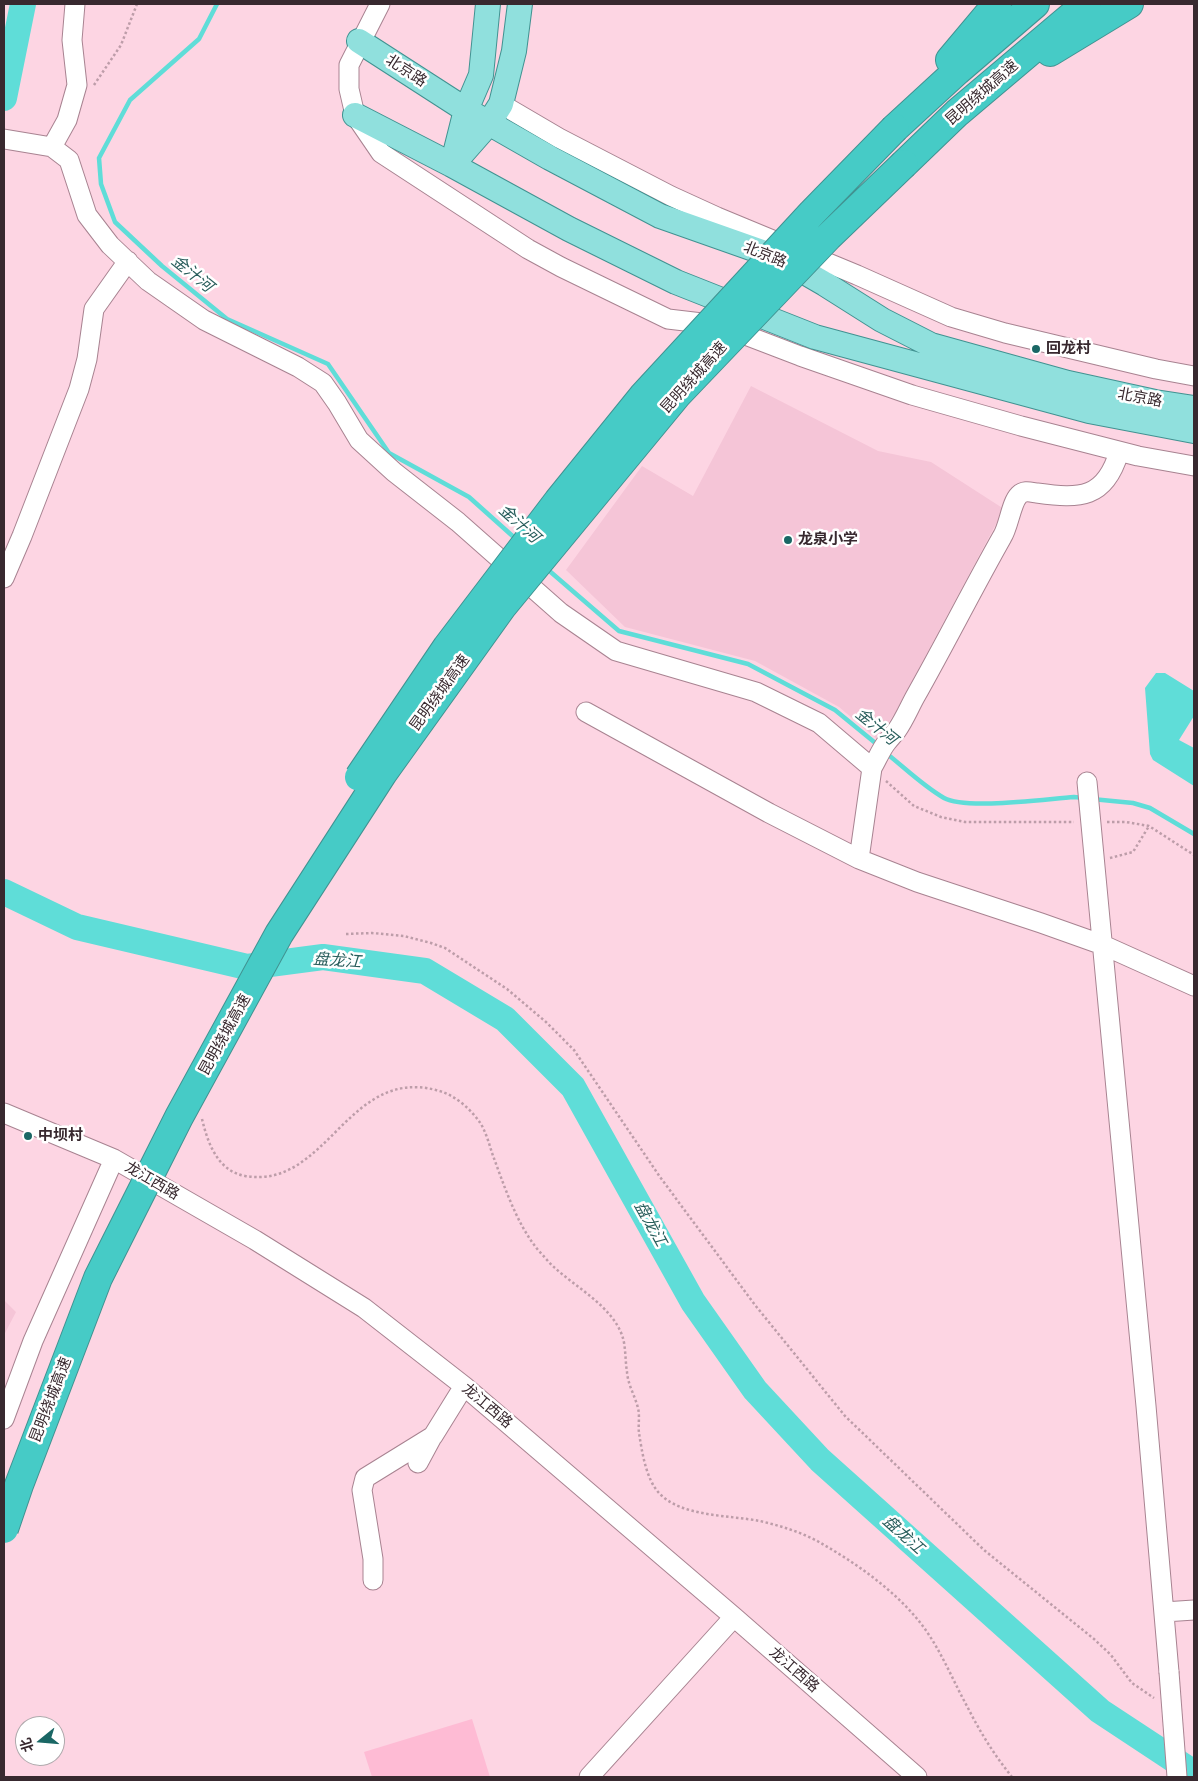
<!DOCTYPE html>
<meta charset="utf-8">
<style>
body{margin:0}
#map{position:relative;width:1198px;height:1781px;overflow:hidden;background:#fdd5e3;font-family:"Open Sans","Noto Sans SC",sans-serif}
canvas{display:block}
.frame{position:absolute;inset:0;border:5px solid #38292f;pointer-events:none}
.north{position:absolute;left:15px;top:1716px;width:50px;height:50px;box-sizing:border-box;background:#fff;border:1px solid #afa9ac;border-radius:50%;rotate:253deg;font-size:14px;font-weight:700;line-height:20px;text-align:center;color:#38292f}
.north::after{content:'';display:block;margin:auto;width:18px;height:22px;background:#1a6765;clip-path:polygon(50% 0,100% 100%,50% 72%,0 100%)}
</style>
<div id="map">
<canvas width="1198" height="1781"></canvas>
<div class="frame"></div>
<div class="north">北</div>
</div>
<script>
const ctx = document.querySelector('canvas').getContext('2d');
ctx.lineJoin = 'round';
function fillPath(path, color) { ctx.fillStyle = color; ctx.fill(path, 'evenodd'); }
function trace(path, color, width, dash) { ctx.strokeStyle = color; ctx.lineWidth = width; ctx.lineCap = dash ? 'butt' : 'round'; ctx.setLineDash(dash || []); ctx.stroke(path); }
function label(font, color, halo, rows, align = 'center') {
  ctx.font = font + ' "Open Sans","Noto Sans SC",sans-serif'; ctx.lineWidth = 5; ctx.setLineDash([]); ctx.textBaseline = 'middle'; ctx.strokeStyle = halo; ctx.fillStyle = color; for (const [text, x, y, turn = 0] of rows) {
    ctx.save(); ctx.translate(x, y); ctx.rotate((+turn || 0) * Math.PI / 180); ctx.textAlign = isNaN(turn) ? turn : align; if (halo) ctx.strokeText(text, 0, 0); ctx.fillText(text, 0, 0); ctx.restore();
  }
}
const built = new Path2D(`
 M751,386l127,65 53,11 73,47 -109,204 -18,26 -38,-32 -84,-46 -130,-34 -59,-57 76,-104 51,30z
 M4,1300l12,12 -12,23z`);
const green = new Path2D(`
 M472,1719l18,58h-118l-8,-25z`);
const water = new Path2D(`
 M1156,673h9l29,18v25l-15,24 15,8v38l-41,-26 -3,-6 -5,-66z`);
const stream = new Path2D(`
 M217,4l-18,35 -69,61 -31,58 2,26 14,38 47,44 65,53 101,45 61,89 80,44 48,43
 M546,568l73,63 129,33 87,46 44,36
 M886,753c19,15 37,33 58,45 22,12 101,1 130,-1l10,1
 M1092,799l41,4 17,5 44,26`);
const river = new Path2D(`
 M4,98l19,-94
 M4,892l73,35 170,40 76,-10 102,14 80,48 68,68 120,215 62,88 65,70 280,251 94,62`);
const path = new Path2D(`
 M94,85l27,-40 16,-41
 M886,781l28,25 27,11 24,5h109
 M1107,822h19l23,4 45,29
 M1110,858l23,-6 16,-26
 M346,934l26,-1 32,3 27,7 14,5 62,41 39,33 28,28 86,127 95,128 90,111 139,134 110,89 17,16 21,28 22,15
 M202,1119c6,25 16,52 43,57 82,14 102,-109 191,-86 18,4 35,19 45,34 5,9 8,19 11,29 12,32 24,70 46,97 6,6 11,13 17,18 22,20 56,38 67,67 4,11 3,25 5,37 1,13 8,24 11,36 2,8 0,17 1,25 3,19 7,46 20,60 22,24 70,22 101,28 21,5 41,11 59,21 37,21 77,49 103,83 19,25 31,56 46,83 12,24 27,48 44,69`);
const minor = new Path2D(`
 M75,4l-3,36 5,45 -10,35 -15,27 17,13 18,55 23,30 38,36 56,39 94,47 25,16 14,20 22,37 35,32 64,50 103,91 55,38 140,41 63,31 53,45 -13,91
 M380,4l-31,61v24l6,26 26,38 147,96 33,18 107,52 51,6 81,31 112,39 109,31 117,30 56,10
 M501,104l58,34 112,58 46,21 140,58 94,42 54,16 151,36 38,7
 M4,139l48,8
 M4,578l18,-42 57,-147 8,-30 7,-50 34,-48
 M586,712l183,101 90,46 58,23 124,41 62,22 91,41
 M872,768c5,-8 9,-19 15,-26 3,-4 7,-8 10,-12 7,-10 12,-22 18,-33 30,-53 57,-107 87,-160 7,-11 9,-34 17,-42 5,-5 11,-3 18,-2 43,6 68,6 82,-41
 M1087,782l59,624 23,266
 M4,1113l110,46 141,81 109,68 100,78 270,231 183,160
 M4,1419l29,-78 81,-182
 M418,1463l14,-26
 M373,1580v-21l-11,-69 3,-12 68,-42 31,-50
 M1164,1612l30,-2
 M589,1777l145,-160`);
const major = new Path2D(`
 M359,41l107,69 84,48 110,58 122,43 43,25 57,36 49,25 137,38 87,19 39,6
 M355,115l97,50 117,64 107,53 139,55 274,74 105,20
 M453,162l13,-52 15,-35 7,-71
 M452,165l37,-42 12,-19 13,-53 6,-47`);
const highway = new Path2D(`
 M1050,52l79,-48
 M950,60l47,-56
 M895,128l62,-57 78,-67
 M904,164l53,-51 129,-109`);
const minorBridge = new Path2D(`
 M1169,1672l8,105`);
const highwayBridge = new Path2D(`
 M359,777l88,-130 111,-146 85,-105 169,-183 83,-85
 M4,1529l15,-44 79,-207 81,-161 100,-183 104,-161 119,-166 175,-212 151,-158 76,-73`);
const markers = [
 [1036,349,5,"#1a6765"],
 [788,540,5,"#1a6765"],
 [28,1136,5,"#1a6765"]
];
const streetNames = [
 ["北京路",406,71,33],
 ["昆明绕城高速",982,93,-41],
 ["北京路",765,255,22],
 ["昆明绕城高速",694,378,-48],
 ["北京路",1140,398,11],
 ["昆明绕城高速",440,693,-54],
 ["昆明绕城高速",225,1035,-61],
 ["龙江西路",152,1181,30],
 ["昆明绕城高速",51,1400,-69],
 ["龙江西路",487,1406,40],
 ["龙江西路",794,1670,41]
];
const poiNames = [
 ["回龙村",1046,349],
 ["龙泉小学",798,540],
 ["中坝村",38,1136]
];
const waterNames = [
 ["金汁河",192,274,39],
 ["金汁河",519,524,42],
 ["金汁河",876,727,39],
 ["盘龙江",337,961,4],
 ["盘龙江",650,1224,61],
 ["盘龙江",903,1535,42]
];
fillPath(built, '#f5c5d7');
fillPath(green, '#febbd4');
fillPath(water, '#5fddd8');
trace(stream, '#5fddd8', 4.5);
trace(river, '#5fddd8', 26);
trace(minor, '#a88391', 21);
trace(major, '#419291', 26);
trace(highway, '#419291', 30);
trace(path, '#bd9da9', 2.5, [2.5, 2.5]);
trace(minor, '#fff', 19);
trace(major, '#90e0dd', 24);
trace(highway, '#46cbc6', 28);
trace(minorBridge, '#a88391', 21, []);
trace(highwayBridge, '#419291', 30, []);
trace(minorBridge, '#fff', 19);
trace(highwayBridge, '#46cbc6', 28);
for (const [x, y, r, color] of markers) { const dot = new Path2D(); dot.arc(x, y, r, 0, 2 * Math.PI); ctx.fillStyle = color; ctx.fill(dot); trace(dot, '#fff', 2); }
label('15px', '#38292f', '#fff', streetNames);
label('bold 15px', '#38292f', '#fff', poiNames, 'left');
label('italic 16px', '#295e5c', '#fff', waterNames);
</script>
